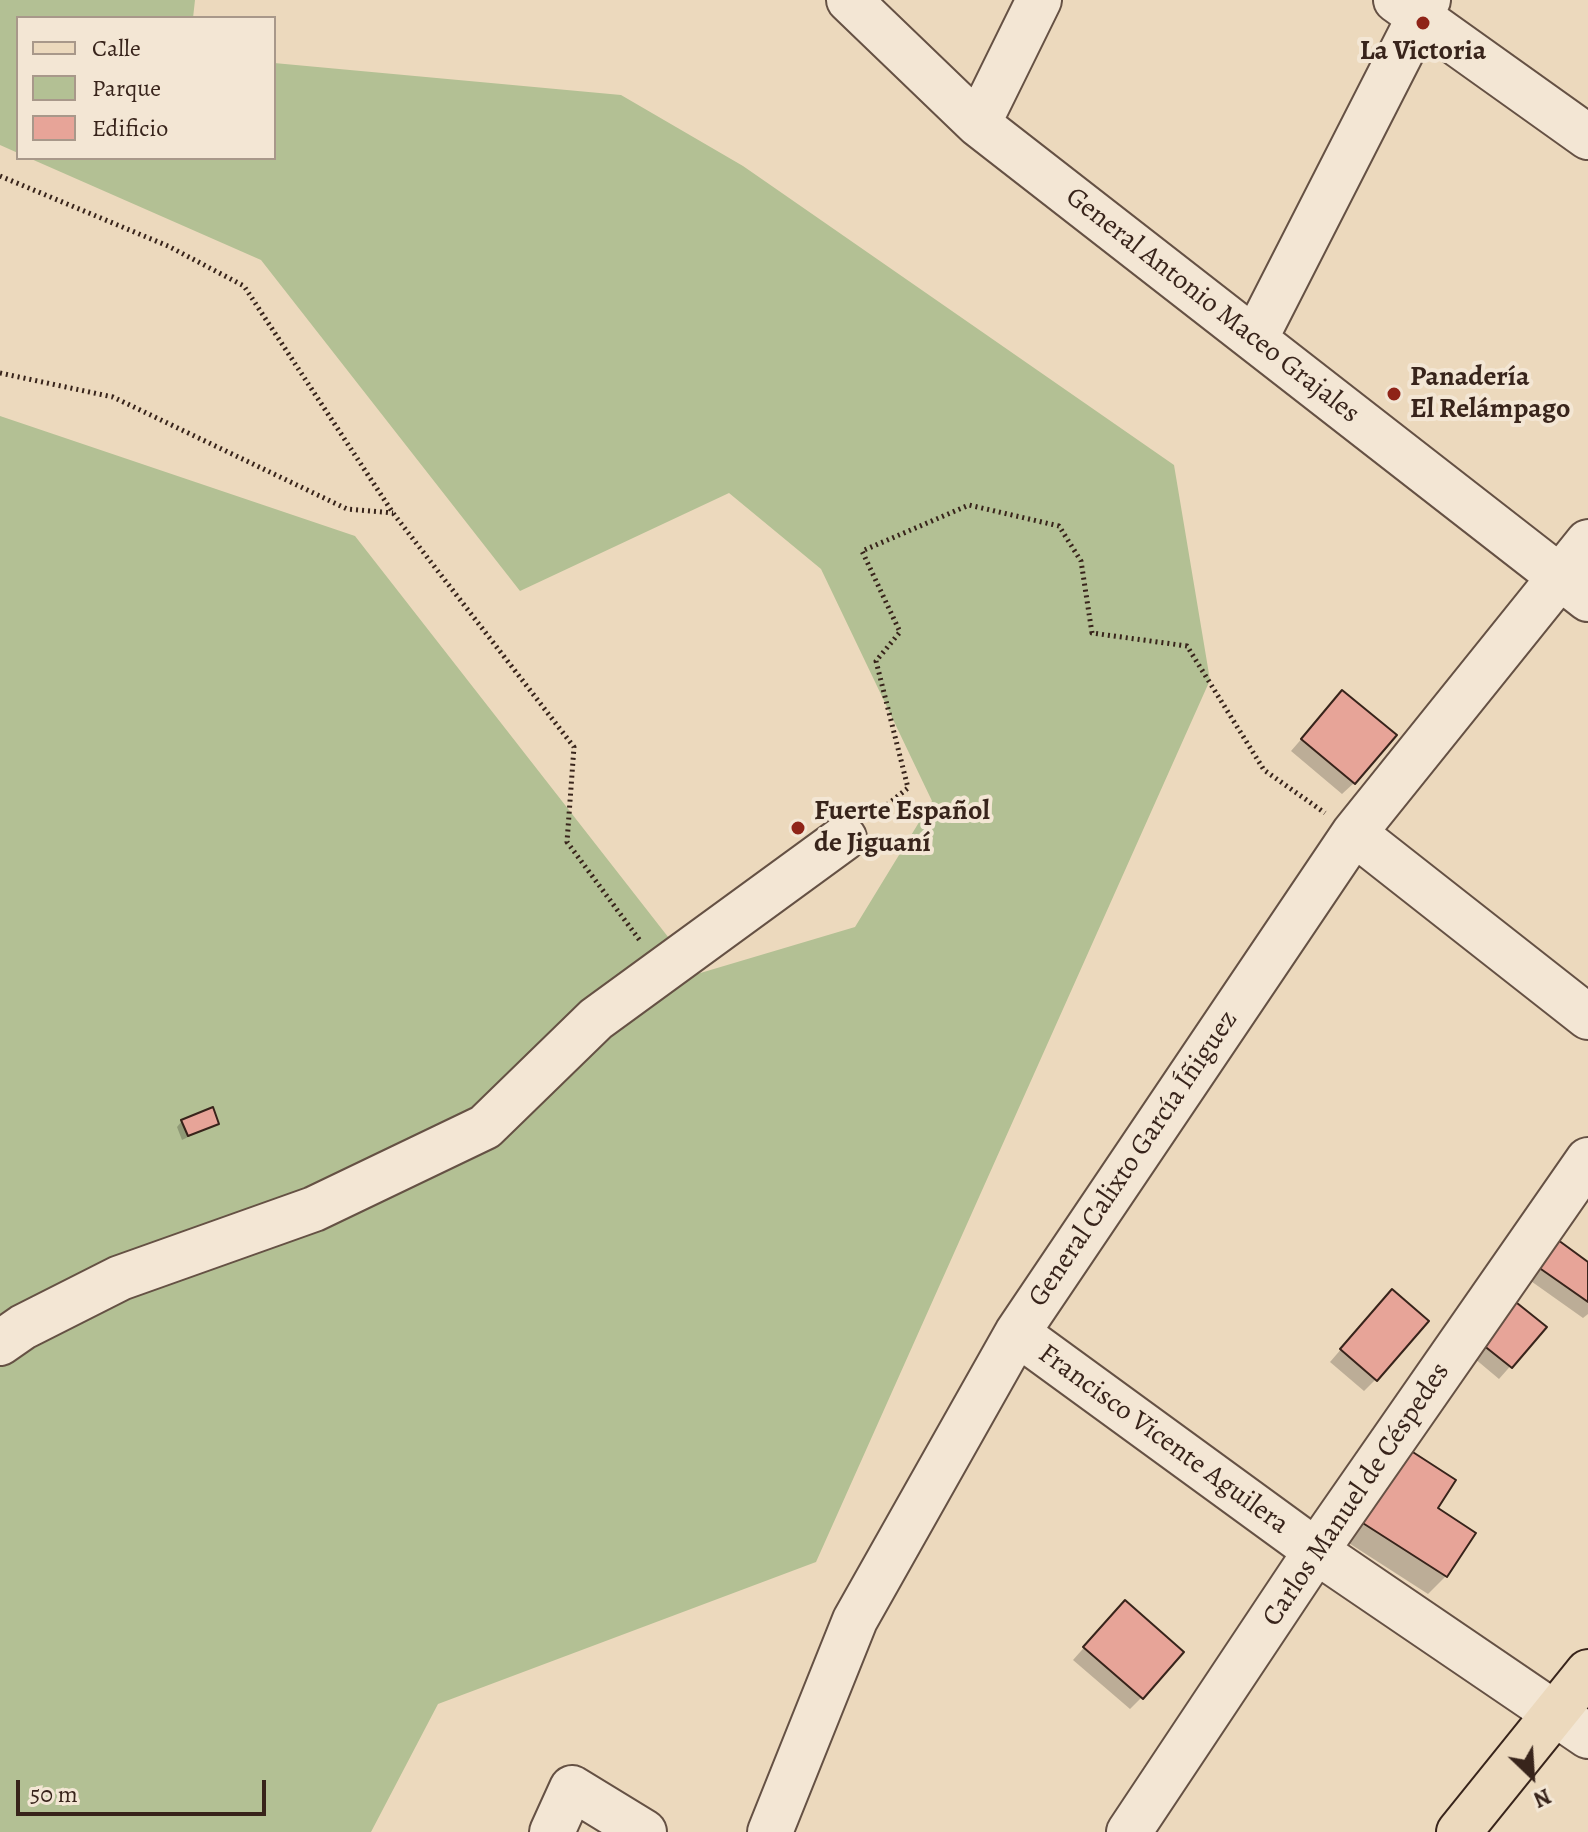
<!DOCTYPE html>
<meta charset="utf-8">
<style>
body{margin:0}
#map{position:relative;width:1588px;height:1832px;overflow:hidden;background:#ecd9bd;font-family:Alegreya,serif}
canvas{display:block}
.legend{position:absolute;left:16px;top:16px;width:260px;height:144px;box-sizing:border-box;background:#f3e6d4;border:2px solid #a8988a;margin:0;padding:10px 14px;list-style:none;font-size:24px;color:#38241b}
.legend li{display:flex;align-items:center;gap:16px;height:40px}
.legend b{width:40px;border:2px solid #a8988a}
.north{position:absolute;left:1492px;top:1736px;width:80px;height:80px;-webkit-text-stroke:6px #f3e6d4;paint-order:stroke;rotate:155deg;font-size:22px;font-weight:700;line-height:32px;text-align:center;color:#38241b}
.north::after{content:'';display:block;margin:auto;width:28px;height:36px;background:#38241b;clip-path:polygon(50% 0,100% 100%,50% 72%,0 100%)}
.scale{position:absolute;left:16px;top:1780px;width:250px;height:36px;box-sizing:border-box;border:4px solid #38241b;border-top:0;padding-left:10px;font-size:24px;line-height:28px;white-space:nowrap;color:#38241b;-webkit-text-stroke:6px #f3e6d4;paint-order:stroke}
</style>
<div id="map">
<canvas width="1588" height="1832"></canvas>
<ul class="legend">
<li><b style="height:10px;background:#ecd9bd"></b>Calle</li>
<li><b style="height:22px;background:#b3c094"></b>Parque</li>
<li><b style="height:22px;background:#e7a498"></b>Edificio</li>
</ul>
<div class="north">N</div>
<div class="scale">50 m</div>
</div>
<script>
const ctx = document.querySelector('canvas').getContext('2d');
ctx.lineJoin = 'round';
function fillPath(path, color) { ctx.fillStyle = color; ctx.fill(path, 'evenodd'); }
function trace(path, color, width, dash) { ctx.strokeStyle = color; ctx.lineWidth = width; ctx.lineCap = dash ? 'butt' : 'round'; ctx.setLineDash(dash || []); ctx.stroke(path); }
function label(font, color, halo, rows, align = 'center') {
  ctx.font = font + ' Alegreya,serif'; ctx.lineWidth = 8; ctx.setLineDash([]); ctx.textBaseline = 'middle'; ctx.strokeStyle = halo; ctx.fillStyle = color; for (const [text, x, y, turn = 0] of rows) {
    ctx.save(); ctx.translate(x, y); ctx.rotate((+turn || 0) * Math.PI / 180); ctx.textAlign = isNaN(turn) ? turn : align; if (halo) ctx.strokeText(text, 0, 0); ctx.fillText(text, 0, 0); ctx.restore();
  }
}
const green = new Path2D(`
 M0,0h195l-2,18h-175v135l-18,-8z
 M274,63l347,32 122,71 431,299 36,215 -394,882 -378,142 -67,128h-371v-1416l355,120 342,438 158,-47 77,-126 -111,-232 -92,-76 -209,98 -259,-331 -232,-102h245z`);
const shadow = new Path2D(`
 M1331,705l23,78 -12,11 -51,-43z
 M182,1121l35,2 -35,17 -5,-13z
 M1558,1243l30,21v50l-5,4 -55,-39z
 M1380,1304l-4,75 -12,12 -34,-29z
 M1501,1313l43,15 -45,51 -31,-26z
 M1387,1468l48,41 11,67 -18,18 -87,-56z
 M1113,1615l29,82 -12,12 -57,-49z`);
const building = new Path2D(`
 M1342,690l55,45 -42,49 -54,-45z
 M213,1107l6,17 -31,12 -7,-16z
 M1558,1240l30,22v40l-50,-35z
 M1392,1289l37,32 -52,60 -37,-32z
 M1512,1299l35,28 -35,41 -34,-27z
 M1405,1447l51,33 -18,28 38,25 -29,44 -89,-57z
 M1125,1600l59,52 -41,47 -60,-52z`);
const path = new Path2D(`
 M0,176l168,70 76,40 149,227 181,234 -7,95 74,100
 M0,373l113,24 234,112 46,4
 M873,816l35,-28 -32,-127 24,-29 -38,-81 107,-46 90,21 22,35 11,72 95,13 77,124 61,43`);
const minor = new Path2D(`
 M849,0l129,124 610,475
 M1396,0l192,137
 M978,124l61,-124
 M1255,339l173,-339
 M1354,833l234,184
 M1017,1333l299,218 272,185
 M0,1343l23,-16 97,-49 194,-69 171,-82 111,-108 248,-181
 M552,1832l20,-44 72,44
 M770,1832l85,-212 162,-287 337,-500 234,-291
 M1129,1832l187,-281 272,-391`);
const major = new Path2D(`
 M1459,1832l129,-160`);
const markers = [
 [1423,23,8,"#8f2418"],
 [1394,394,8,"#8f2418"],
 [798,828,8,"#8f2418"]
];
const poiNames = [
 ["La Victoria",1423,52,"center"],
 ["Panadería",1410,378],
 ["El Relámpago",1410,410],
 ["Fuerte Español",814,812],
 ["de Jiguaní",814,844]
];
const streetNames = [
 ["General Antonio Maceo Grajales",1212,306,38],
 ["General Calixto García Íñiguez",1134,1159,-56],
 ["Francisco Vicente Aguilera",1163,1440,36],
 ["Carlos Manuel de Céspedes",1357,1495,-56]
];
fillPath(green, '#b3c094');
fillPath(shadow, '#0003');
fillPath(building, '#e7a498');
trace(building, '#38241b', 2);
trace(minor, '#655144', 48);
trace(major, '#38241b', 48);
trace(path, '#38241b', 5, [2, 4]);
trace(minor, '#f3e6d4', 44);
trace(major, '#ecd9bd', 44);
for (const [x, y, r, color] of markers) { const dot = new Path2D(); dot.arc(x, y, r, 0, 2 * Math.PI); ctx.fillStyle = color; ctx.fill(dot); trace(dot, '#f3e6d4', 3); }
label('bold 28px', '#38241b', '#f3e6d4', poiNames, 'left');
label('28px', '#38241b', '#f3e6d4', streetNames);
</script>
